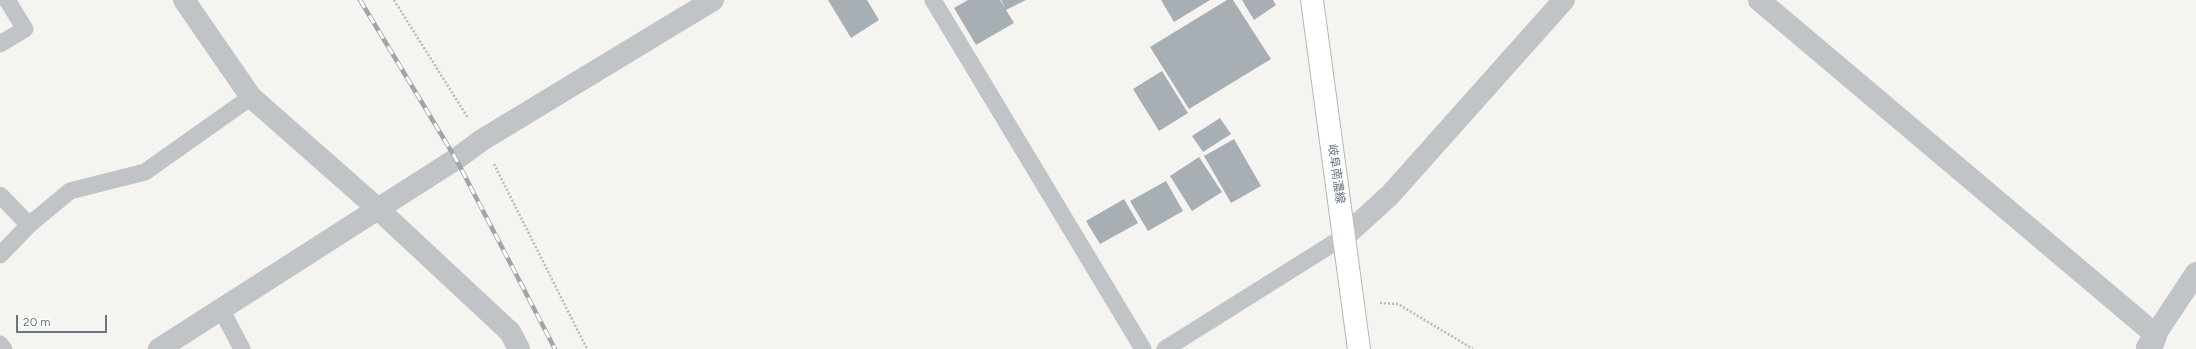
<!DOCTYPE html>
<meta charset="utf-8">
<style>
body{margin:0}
#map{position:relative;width:2196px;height:349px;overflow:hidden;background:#f5f4f1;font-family:Figtree,sans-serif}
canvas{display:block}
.scale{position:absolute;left:16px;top:315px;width:91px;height:18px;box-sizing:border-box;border:2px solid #657680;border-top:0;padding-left:5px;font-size:12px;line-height:14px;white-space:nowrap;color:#657680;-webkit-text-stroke:3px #fff;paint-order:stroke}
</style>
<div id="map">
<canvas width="2196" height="349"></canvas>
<div class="scale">20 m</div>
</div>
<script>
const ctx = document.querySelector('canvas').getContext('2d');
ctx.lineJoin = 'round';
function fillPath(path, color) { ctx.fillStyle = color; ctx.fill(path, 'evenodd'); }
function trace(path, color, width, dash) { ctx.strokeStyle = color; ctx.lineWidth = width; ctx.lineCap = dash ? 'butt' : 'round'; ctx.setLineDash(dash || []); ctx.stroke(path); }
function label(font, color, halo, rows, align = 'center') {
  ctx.font = font + ' Figtree,"Noto Sans JP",sans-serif'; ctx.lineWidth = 4; ctx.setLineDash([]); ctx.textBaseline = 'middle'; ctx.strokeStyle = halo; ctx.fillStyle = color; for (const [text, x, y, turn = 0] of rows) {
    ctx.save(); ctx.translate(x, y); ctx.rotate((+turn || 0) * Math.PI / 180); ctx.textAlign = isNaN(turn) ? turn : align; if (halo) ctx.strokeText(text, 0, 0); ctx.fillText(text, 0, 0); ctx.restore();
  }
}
const building = new Path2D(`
 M828,0h39l12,20 -28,18z
 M968,0h32l5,8 -4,-8h25l-20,10 8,13 -38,22 -22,-37z
 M1161,0h49l-36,22z
 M1227,0h6l38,59 -82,50 -39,-62z
 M1242,0h31l3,5 -22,15z
 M1162,71l26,42 -29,18 -26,-42z
 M1220,118l11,16 -28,18 -11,-16z
 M1234,139l27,47 -30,17 -27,-47z
 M1199,157l23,35 -30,19 -22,-35z
 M1166,181l17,30 -35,20 -18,-30z
 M1124,199l14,24 -38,21 -14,-23z`);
const path = new Path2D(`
 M394,0l74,118
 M494,164l93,185
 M1380,303l18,1 75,45`);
const lane = new Path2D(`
 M933,0l210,349
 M0,44l25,-15 -18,-29
 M0,195l29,30 -29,30
 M29,225l41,-34 75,-19 106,-75
 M221,309l21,40
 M0,344l4,5
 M1165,349l180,-113`);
const street = new Path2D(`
 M184,0l67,97 126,111 133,124 9,17
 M1759,0l385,325 12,11 -5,13
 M1345,236l45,-41 174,-195
 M2147,347l49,-74
 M159,349l297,-190 26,-19 231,-140`);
const primary = new Path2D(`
 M1312,0l47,349`);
const rail = new Path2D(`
 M360,0l96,159 99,190`);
const streetNames = [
 ["岐阜南濃線",1336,174,82]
];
fillPath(building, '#a7afb4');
trace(primary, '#b1b6b9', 24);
trace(path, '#b8bbbd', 2.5, [2, 2]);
trace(lane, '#c0c4c7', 17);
trace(street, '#c0c4c7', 22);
trace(primary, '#fff', 22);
trace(rail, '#9fa6aa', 4.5);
trace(rail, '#fff', 3, [9]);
label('12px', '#657680', '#fff', streetNames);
</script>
